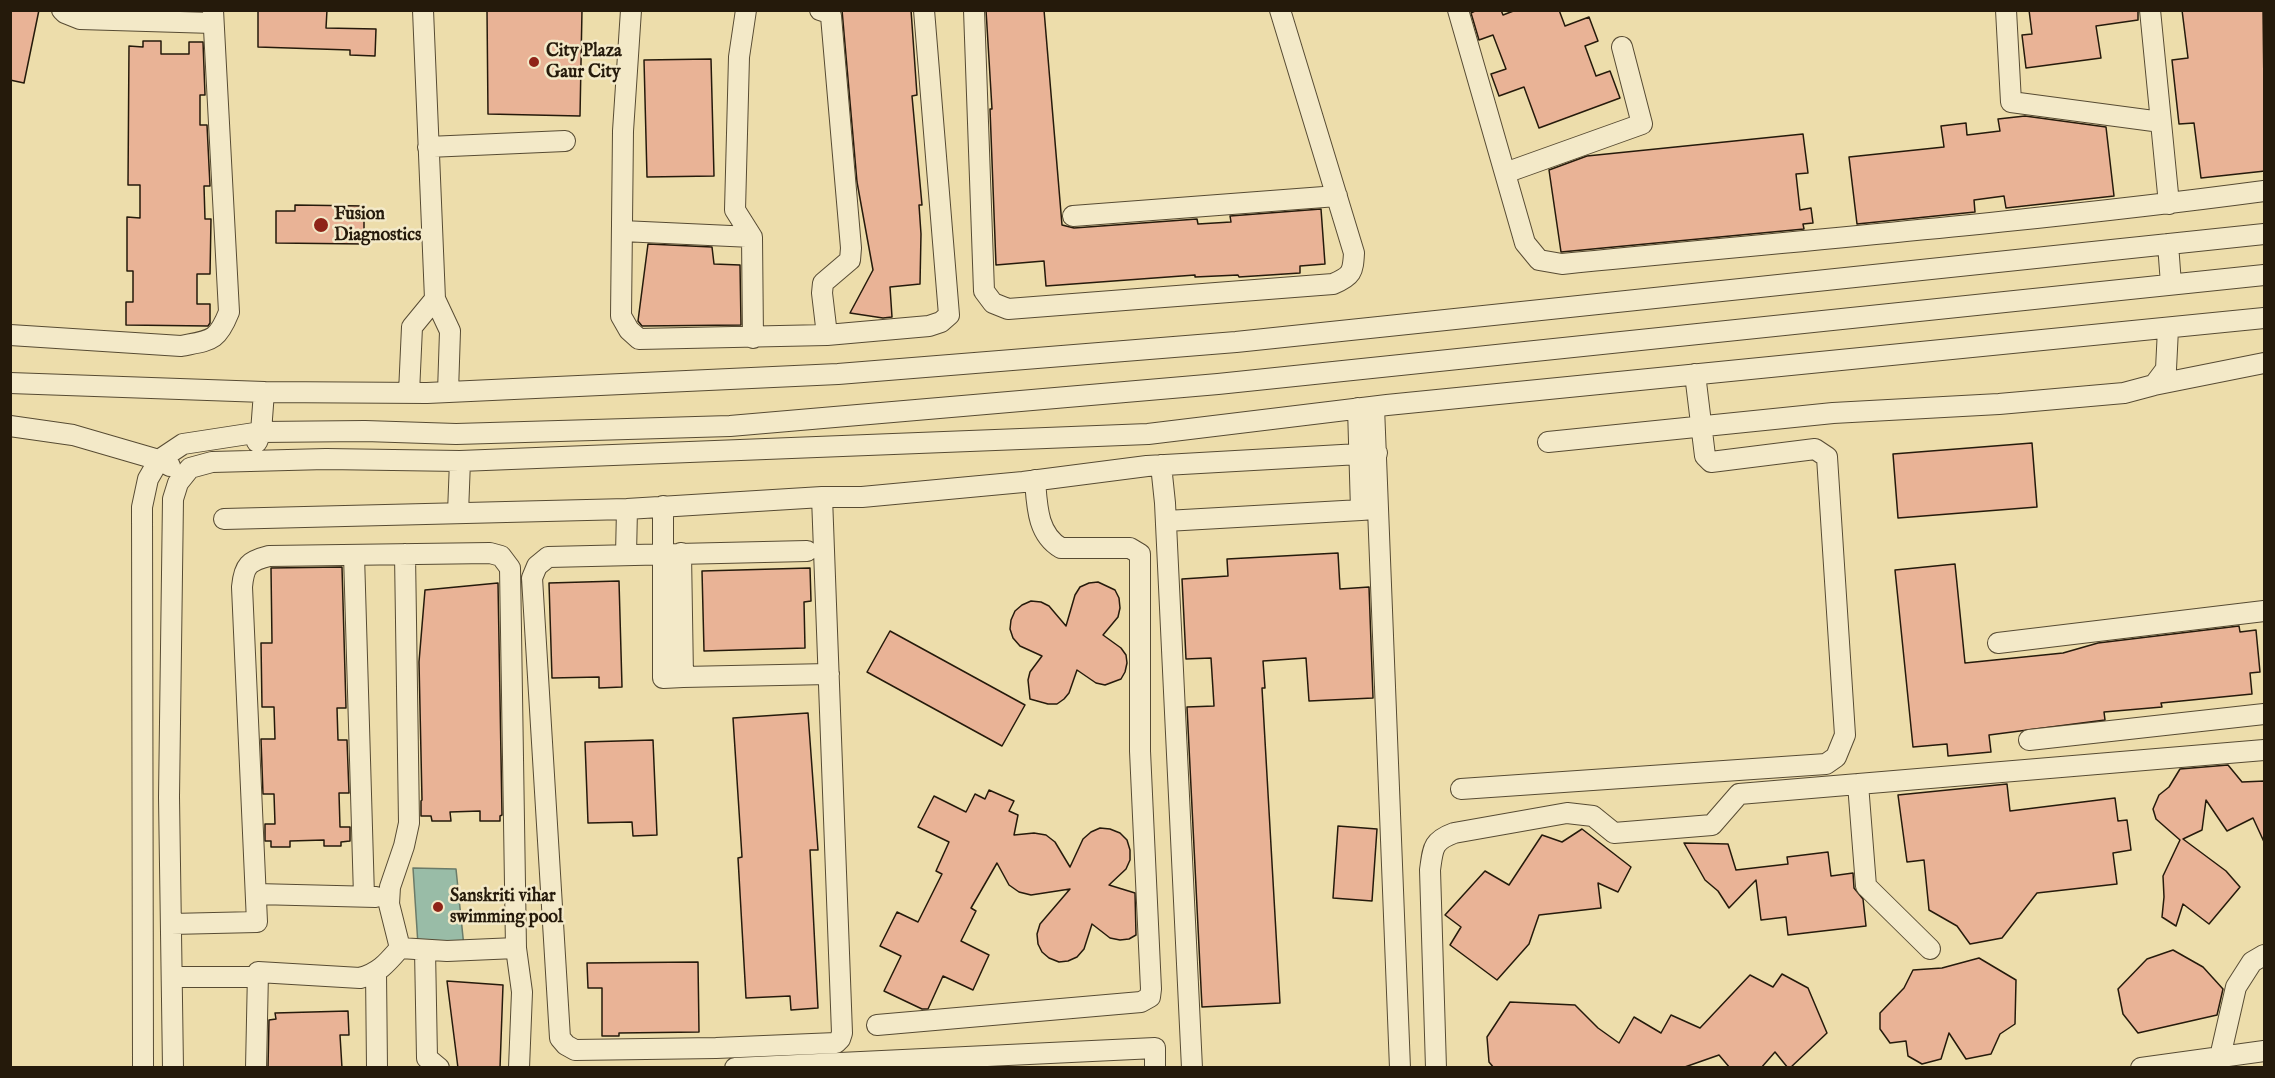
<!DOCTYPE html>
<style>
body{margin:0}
#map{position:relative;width:2275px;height:1078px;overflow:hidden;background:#edddab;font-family:"IM FELL English",serif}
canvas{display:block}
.frame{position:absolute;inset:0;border:12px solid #251a0b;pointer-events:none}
</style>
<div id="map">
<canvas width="2275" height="1078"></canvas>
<div class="frame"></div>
</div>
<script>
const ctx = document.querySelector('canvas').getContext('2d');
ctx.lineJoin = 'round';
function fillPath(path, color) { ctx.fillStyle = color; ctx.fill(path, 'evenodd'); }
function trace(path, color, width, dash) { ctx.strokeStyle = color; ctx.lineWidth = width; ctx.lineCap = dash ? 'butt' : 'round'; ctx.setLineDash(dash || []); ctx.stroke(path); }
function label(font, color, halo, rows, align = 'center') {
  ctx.font = font + ' "IM FELL English",serif'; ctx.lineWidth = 5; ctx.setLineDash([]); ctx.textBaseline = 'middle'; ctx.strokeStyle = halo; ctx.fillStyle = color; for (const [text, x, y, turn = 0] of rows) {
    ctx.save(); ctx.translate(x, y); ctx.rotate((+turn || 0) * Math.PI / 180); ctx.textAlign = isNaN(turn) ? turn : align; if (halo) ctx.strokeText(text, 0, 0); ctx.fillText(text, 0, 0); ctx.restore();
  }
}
const water = new Path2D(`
 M413,868l43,1 8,78 -46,-2z`);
const building = new Path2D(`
 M10,10h29l-15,73 -14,-3z
 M258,10h69l-1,18 50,1 -1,27 -25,-1v-5l-92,-3z
 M487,10h95l-2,106 -92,-2z
 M842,10h69l6,85 -5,1 10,109h-3l2,29 -1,50 -30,3 2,30 -9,1 -33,-5 23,-43 -16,-88z
 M986,10h58l18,215 12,3 123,-9 1,5 33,-2 -1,-6 91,-7 4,55 -25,2v7l-61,4 -1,-2 -43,2v-2l-149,11 -2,-25 -48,4 -6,-156h2z
 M1477,10h24l2,5 13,-5h43l6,16 24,-9 9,24 -13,5 11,30 14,-5 10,27 -81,30 -15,-41 -25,9 -8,-22 15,-5 -13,-34 -14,5 -8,-27z
 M2029,10h109v10l-42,6 5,32 -75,10 -4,-33 10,-1z
 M2182,10h81l2,161 -64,7 -7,-55 -15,1 -7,-64 16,-2z
 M143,41h18v13h28v-12h14l2,53h-5v30h7l3,61h-6l1,33h6l-1,55h-13v30h13v19l-2,3 -82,-1v-23h7v-31h-6v-54l13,1v-33h-12l1,-139 14,1z
 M711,59l3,117 -67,1 -3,-117z
 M2025,116l81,11 8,69 -108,12 -2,-12 -30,4 1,12 -118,12 -8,-67 95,-10 -3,-21 25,-3 1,12 33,-4 -2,-12z
 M1803,134l5,39 -12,1 4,36 11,-2 2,15 -10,1 1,5 -243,23 -12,-82 38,-14z
 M295,205l69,1v38l-88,-1v-32h19z
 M648,244l64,3 2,17 26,1 1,60 -99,1 -4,-5z
 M2032,443l5,64 -139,11 -5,-64z
 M1338,553l2,36 29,-2 4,111 -64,3 -3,-43 -43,3 2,27h-3l18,315 -78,4 -15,-300 27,-1 -3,-48 -25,1 -4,-80 46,-3 -1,-17z
 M1955,564l10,99 98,-10 35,-10 141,-17 1,6 16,-2 4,42 -10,1 2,21 -91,9 1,4 -58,5 1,8 -116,15 2,17 -43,4 -1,-12 -34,3 -18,-177z
 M342,567l4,141h-9l1,32h9l2,53h-10l1,34h10v14l-9,1v4h-17v-6l-34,1v6h-19v-6h-6v-17h10l-1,-30h-11l-2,-55h14l-1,-32h-12l-1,-64h11l-1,-75z
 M810,568l1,33 -7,1 1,46 -101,3 -2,-80z
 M619,581l3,106 -23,1v-11l-47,1 -3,-95z
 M1098,582l17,8 4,8 1,10 -2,9 -15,18 18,13 5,7 1,8 -2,9 -4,7 -16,6 -9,-2 -19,-13 -8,23 -5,6 -7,5h-9l-18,-5 -2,-19 2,-8 12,-16 -22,-10 -7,-8 -3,-9 1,-9 4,-9 7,-6 9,-4 10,1 8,4 17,20 9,-31 5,-8 9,-4z
 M498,583l4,232 -2,1v5h-20v-10l-30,1 1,9h-19l-1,-5h-10v-15l1,-1 -3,-138 6,-72z
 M890,631l135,74 -23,41 -135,-74z
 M808,713l10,137h-8l8,158 -27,2 -1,-14 -44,2 -8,-140 4,-1 -9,-139z
 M653,740l4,95 -24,1 -1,-14 -44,1 -3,-81z
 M2228,765l14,17 23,-1v63l-12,-26 -26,13 -21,-31 -4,30 -19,9 43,32 14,16 -31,37 -26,-20 -7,22 -14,-9 2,-20 -1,-21 17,-36 -24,-21 -3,-10 6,-14 10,-8 11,-18z
 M2007,784l3,27 105,-13 3,23 9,-1 4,30 -18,3 4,31 -80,9 -35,45 -32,6 -13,-18 -28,-16 -5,-50 -17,2 -9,-67z
 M989,790l25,11 -5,10 9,4 -4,20 20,-2 12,2 9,7 15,25 13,-28 8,-7 9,-4 10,1 10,4 7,7 3,10v10l-4,9 -17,16 26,8 1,42 -7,4 -9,1 -10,-2 -18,-14 -8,25 -7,8 -9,4 -9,1 -10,-4 -7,-6 -4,-8 -1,-10 3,-10 30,-35 -39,6 -12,-3 -10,-7 -12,-22 -26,45 5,3 -15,30 28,14 -16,35 -30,-14 -15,33h-6l-38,-18 17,-35 -21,-10 17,-34 21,10 24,-48 -6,-3 13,-29 -31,-15 16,-31 32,16 9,-18 10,5z
 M1338,826l39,3 -5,72 -39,-3z
 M1582,829l49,38 -13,25 -20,-9 3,25 -62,7 -10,29 -32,36 -47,-35 11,-18 -16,-12 40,-44 24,14 33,-50 20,7z
 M1684,843l44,1 8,26 52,-6 -1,-7 41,-5 3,24 22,-3 1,15 9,11 3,27 -78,9 -2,-18 -25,3 -5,-40 -27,28 -11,-17 -13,-11z
 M2173,950l30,17 20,22 -6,26 -79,18 -15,-19 -5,-25 29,-30z
 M1979,958l37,22 -1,44 -15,10 -9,20 -25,5 -17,-26 -8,26 -19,5 -14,-8 -2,-15 -16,2 -10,-14v-16l24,-25 9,-18 29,-2z
 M698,962l1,70 -80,1v3h-17v-48h-14l-1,-25z
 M1782,974l26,14 19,45 -37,35h-2l-13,-16 -14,16h-31l-11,-13 -37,13h-188l-5,-6 -2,-25 23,-35 65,3 23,23 21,15 15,-26 27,16 10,-18 29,13 50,-53 23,12z
 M447,981l56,4 -3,83h-42z
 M348,1011l1,24h-9l2,33h-74l1,-48 7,-1 -1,-6z`);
const minor = new Path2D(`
 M62,10l3,3 15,6 133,4
 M423,10l12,289 15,32 -2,61
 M631,10l-8,121 -2,185 8,14 10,9 188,-4 102,-9 12,-4 8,-7 -25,-305
 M746,10l-7,47 -4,153 17,27 1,101
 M820,10l6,2 5,4 20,232 -1,12 -27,23 -1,10 5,42
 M974,10l10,281 9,12 15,6 325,-25c19,-8 20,-12 21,-31l-74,-243
 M1458,10l67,233 14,17 23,4c234,-23 469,-42 702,-73
 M2006,10l5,92 150,20
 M2150,10l19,194
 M428,147l137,-6
 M1505,173l137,-49 -20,-77
 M1073,216l264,-20
 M622,231l130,6
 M2168,244l3,40
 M10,335l171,11c30,-6 36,-4 48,-34l-16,-302
 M10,383l254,9 163,1 411,-19 398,-32 1028,-108
 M2154,385l110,-22
 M409,393l3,-66 23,-28
 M1374,407l26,661
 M1358,408l3,102 13,-1
 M10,426l63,9 86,25 11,6
 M257,442l4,-10 3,-40
 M1548,442l285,-29 166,-9 125,-11 30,-8 12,-16 2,-40
 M1161,465l4,38 27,565
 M663,506v172l20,-1 -2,-124
 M458,513l2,-52
 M224,519l403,-10 195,-12h40l161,-15 124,-16 230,-13
 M1166,521l195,-11
 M807,551l-259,6 -11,9 -5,12 28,460 6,7 9,5 141,-2 120,-5 4,-4 2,-6 -20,-536
 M354,555l10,341
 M626,555l1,-46
 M1998,643l266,-32
 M683,677l146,-3
 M2029,740l235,-26
 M1858,784l8,102 64,63
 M1461,789l365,-25 10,-7 9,-22 -18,-278 -12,-8 -104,13 -6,-6 -10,-82
 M256,894l120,3
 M171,924l86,-2 -15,-335c2,-22 7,-26 27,-31l221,-3 11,3 9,12 6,380 6,44 -3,76
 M400,948l-11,-44 1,-17 14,-41 5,-23 -4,-269
 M425,950l2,108 12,10
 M376,972l1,96
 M172,977h86
 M877,1025l264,-23 9,-5 1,-8 -11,-238v-197l-10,-6h-69c-24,-14 -24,-43 -26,-68
 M2220,1057l16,-70 16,-25 12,-7
 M143,1068l-1,-561 6,-28 11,-19 24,-16 78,-12 104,-1 91,3 274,-8 488,-42 1046,-109
 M173,1068l-4,-271 4,-298 5,-16 12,-15 22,-6 114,-3 134,2 688,-27 239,-29 877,-87
 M256,1068l2,-96 102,6c19,-5 27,-15 40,-30l47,3 69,-3
 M735,1068l420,-20v20
 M1436,1068l-6,-198c3,-21 2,-29 24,-37l113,-20 26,3 21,17 98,-8 27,-31 525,-44
 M2141,1068l123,-17`);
const markers = [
 [534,62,6,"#8f2418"],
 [321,225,8,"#8f2418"],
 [438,907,6,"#8f2418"]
];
const poiNames = [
 ["City Plaza",546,52],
 ["Gaur City",546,73],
 ["Fusion",334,215],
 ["Diagnostics",334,236],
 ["Sanskriti vihar",450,897],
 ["swimming pool",450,918]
];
fillPath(water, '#99bca7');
trace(water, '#6b7b69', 1.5);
fillPath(building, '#e9b396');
trace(building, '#251a0b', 1.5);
trace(minor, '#574b33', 22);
trace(minor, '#f3e9c8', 20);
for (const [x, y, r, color] of markers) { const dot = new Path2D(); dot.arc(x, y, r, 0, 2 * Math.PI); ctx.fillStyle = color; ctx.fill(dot); trace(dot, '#f3e9c8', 2); }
label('bold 18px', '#251a0b', '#f3e9c8', poiNames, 'left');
</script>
